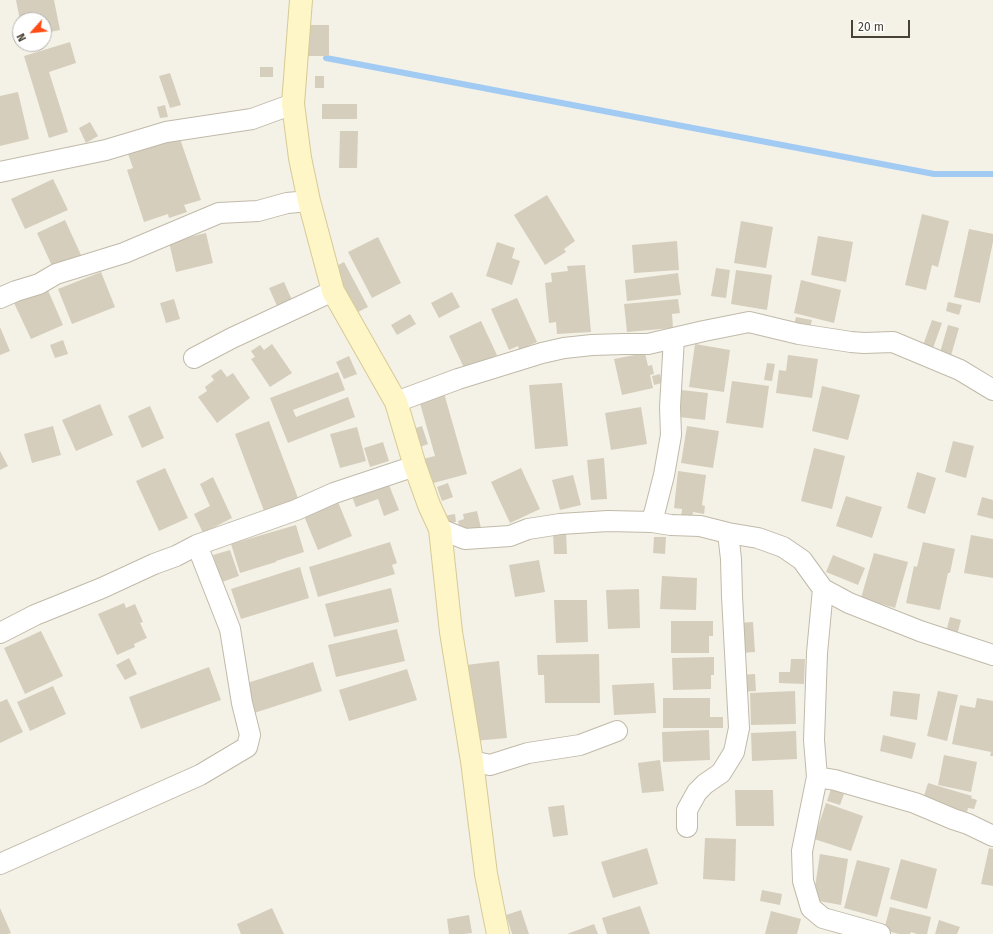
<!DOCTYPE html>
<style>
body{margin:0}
#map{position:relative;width:993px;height:934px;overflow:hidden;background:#f4f1e7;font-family:"Fira Sans",sans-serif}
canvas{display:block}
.north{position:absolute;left:12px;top:12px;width:40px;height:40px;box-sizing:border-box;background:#fff;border:1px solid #b6b3af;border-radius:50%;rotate:243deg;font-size:11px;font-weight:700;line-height:16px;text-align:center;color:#484236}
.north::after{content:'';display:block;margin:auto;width:14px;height:18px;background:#ff4b14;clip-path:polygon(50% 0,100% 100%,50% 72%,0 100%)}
.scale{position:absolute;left:851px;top:20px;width:59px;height:18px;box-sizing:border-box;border:2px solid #484236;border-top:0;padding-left:5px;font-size:12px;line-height:14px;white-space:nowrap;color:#484236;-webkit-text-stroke:3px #fff;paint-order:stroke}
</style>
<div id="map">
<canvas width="993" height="934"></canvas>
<div class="north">N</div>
<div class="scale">20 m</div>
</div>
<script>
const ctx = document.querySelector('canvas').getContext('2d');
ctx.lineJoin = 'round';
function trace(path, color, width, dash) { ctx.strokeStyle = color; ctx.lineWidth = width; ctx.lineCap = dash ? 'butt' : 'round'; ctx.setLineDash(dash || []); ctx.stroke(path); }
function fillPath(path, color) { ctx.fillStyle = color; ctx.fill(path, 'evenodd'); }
const stream = new Path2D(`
 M326,58l608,116h59`);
const building = new Path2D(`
 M16,0h38l6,30 -10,2 1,5 -7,2v-19h-24z
 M306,25h23v31h-23z
 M70,42l6,21 -27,9 19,60 -19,6 -25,-82z
 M260,67h13v10h-13z
 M170,73l11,32 -11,3 -11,-32z
 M315,76h9v12h-9z
 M18,92l11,47 -29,7v-50z
 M322,104h35v15h-35z
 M165,105l3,12 -8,1 -3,-11z
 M90,122l8,14 -12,7 -7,-15z
 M340,131h18l-1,37h-18z
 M178,133l23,67 -17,5 3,7 -18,6 -1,-4 -24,8 -17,-52 6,-2 -6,-17z
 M53,179l15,31 -43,19 -14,-30z
 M547,195l28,46 -11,8 2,3 -21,13 -31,-50z
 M922,214l27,7 -11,46 -6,-2 -6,25 -21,-5z
 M65,220l16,35 -28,13 -16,-35z
 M741,221l32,6 -7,41 -32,-5z
 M969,229l24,5v8l-13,61 -26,-6z
 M206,233l7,30 -37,9 -7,-30z
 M818,236l35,6 -7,40 -35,-7z
 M378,237l23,46 -29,15 -24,-46z
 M677,241l2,29 -45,3 -2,-28z
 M497,242l18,6 -3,10 8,3 -8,24 -26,-9z
 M344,262l24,45 -16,8 -23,-45z
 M585,265l6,67 -34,2 -1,-12 -7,1 -4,-40 7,-1 -1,-9 17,-2 -1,-5z
 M716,268l14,2 -4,28 -15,-2z
 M736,270l36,5 -5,35 -36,-6z
 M101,272l14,35 -43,17 -14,-35z
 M678,273l3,22 -54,6 -2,-21z
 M801,280l40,10 -7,33 -40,-10z
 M284,282l9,20 -15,6 -9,-20z
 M47,288l16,37 -32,14 -17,-36z
 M452,292l8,15 -21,11 -8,-15z
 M517,298l20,44 -18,8 -1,-4 -9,4 -18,-41z
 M174,299l6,20 -14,4 -6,-20z
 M678,299l2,14 -8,1 1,14 -46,4 -3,-28z
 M948,302l14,3 -3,10 -13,-4z
 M410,314l6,10 -19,11 -6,-10z
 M796,317l16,3 -2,8 -16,-3z
 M932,320l10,3 -10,28 -10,-3z
 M481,321l16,34 -32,15 -16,-34z
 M948,325l11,3 -9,31 -11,-3z
 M0,327l10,24 -10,4z
 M63,340l5,14 -13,4 -5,-13z
 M272,344l20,29 -22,14 -19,-28 4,-2 -4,-6 9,-6 4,5z
 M695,344l35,6 -6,42 -35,-5z
 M645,353l3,13 4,-1 2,9 -4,1 3,13 -31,7 -8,-36z
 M788,355l30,4 -6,39 -36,-5 3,-23 7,1z
 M349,356l8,18 -13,5 -8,-17z
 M767,363l8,1 -3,17 -8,-1z
 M221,369l6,8 6,-4 17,25 -33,25 -19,-26 9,-6 -2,-4 9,-7 -3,-4z
 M338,372l7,18 -52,20 3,7 52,-20 7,20 -67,26 -18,-45z
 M660,374l2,9 -8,2 -2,-9z
 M732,381l37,5 -6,42 -37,-5z
 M562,383l6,63 -33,3 -6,-64z
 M822,386l38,9 -12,45 -36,-9z
 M681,390l27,3 -3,27 -26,-3z
 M444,393l23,81 -41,11 -7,-25 16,-4 -16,-56z
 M100,404l13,31 -37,16 -14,-31z
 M150,406l14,32 -22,10 -14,-32z
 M641,407l6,37 -36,6 -6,-37z
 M269,421l29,77 -34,13 -29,-77z
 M53,426l8,29 -29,8 -8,-29z
 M422,426l6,18 -13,5 -6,-19z
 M687,426l32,5 -6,37 -32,-5z
 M357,427l9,34 -26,7 -10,-34z
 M953,441l21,5 -8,32 -21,-6z
 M383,442l6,19 -19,6 -6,-19z
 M814,448l31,8 -13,53 -31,-8z
 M0,451l8,15 -8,4z
 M604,458l3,41 -16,1 -4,-40z
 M165,468l23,50 -29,13 -23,-50z
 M521,468l19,41 -30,14 -19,-41z
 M678,471l28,4 -4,30 3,1 -1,8 -11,-2 -1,8 -11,-1 1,-10 -8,-1z
 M917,472l19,6 -11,36 -18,-6z
 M573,475l8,30 -21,5 -8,-30z
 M213,477l19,41 -29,15 -9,-19 16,-8 -10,-22z
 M387,480l12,30 -15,6 -6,-17 -22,8 -5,-13z
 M448,483l5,14 -11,4 -5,-14z
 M846,496l36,11 -10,31 -36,-12z
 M982,497l11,3v19l-16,-4z
 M338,502l14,34 -34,14 -14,-34z
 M477,511l4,17 -20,5 -3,-12 6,-2 -1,-5z
 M455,514l1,8 -10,2 -2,-8z
 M296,525l8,27 -28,9v1l-36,11 -9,-29z
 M566,533l1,21h-13l-1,-20z
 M971,535l22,4v39l-29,-5z
 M654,537h12l-1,17 -12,-1z
 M390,542l7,21 -5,2 3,9 -77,23 -9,-30z
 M923,542l32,7 -5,24h-2l-8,37 -34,-7 8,-37 3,1z
 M230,550l9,26 -17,6 -9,-27z
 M874,553l34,9 -13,46 -34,-10z
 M833,555l32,13 -7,17 -32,-13z
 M539,560l6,32 -30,5 -6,-32z
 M300,567l9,31 -68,21 -10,-30z
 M662,576l35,2 -1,32 -36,-1z
 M391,588l8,34 -65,15 -9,-33z
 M639,589l1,39 -32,1 -2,-39z
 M554,600h33l1,42 -32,1z
 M124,603l2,5 9,-4 8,18 -3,1 7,15 -13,6 1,3 -18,8 -19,-41z
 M950,617l11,3 -4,15 -11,-3z
 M671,621h42v15h-4v17h-38z
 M753,622l2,30 -15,1 -2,-30z
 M397,629l8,32 -69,16 -8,-32z
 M41,631l22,45 -38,18 -21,-46z
 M599,654l1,49h-55l-1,-28h-6l-1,-20z
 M714,657v18h-3v14l-38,1 -1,-32z
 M129,658l8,16 -12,6 -9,-15z
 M791,659h14l-1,25 -25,-1v-11h11z
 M499,661l8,77 -33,3 -8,-76z
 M313,662l9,29 -71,23 -10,-29z
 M209,667l12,33 -80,29 -12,-32z
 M407,669l10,31 -68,21 -10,-31z
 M755,674l1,17 -16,1 -1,-17z
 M654,683l2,30 -42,2 -2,-30z
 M53,686l13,28 -36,17 -13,-29z
 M795,691l1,33 -45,1 -1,-32z
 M893,691l27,3 -3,26 -27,-4z
 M938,691l20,4 -11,46 -20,-5z
 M663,698h47v19h13v11h-60z
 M977,698l16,3v55h-3l1,-4 -39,-8 8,-39 15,3z
 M7,699l16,33 -23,11v-41z
 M709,730l1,30 -47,2 -1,-30z
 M796,731l1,28 -45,2 -1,-28z
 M883,735l33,8 -4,16 -32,-8z
 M944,755l33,7 -6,30 -33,-7z
 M660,760l4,31 -22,2 -4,-30z
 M928,783l44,13 -1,2 6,2 -3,9 -6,-1 -1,4 -44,-13z
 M831,789l13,5 -4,11 -13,-4z
 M735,790h38l1,36h-38z
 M826,803l37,13 -12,35 -37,-12z
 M564,805l4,30 -15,2 -5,-30z
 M705,838l31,1 -1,42 -32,-2z
 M647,848l11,36 -45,14 -12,-36z
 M989,848l4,1v37l-12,-2z
 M820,854l28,5 -7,46 -28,-5z
 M901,859l36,10 -10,40 -37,-10z
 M857,860l33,8 -13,49 -33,-9z
 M762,890l20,4 -2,11 -20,-4z
 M640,906l10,28h-43l-5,-16z
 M890,907l41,10 -4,17h-10l-6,-2 -1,2h-11l-15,-4z
 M0,908l11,25 -3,1h-8z
 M272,908l12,26h-43l-4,-10z
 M521,910l8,24h-17l-6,-19z
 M771,911l30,8 -4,15h-32z
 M469,915l3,18 -8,1h-15l-2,-15z
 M939,920l21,7 -3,7h-22z
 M594,924l4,10h-31z`);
const street = new Path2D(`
 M0,172l106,-22 60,-18 86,-13 41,-15
 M0,298l16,-7 23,-7 17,-10 68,-21 95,-40 39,-2 29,-8 22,-2
 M194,358l38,-20 101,-47
 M396,402l62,-23 84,-26 22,-5 28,-3 32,-1h24l56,-13 45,-9 50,12 52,8 13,1 29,-1 67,28 33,20
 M652,522l12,-47 7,-40 -1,-28 4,-69
 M440,529l25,10 45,-3 18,-7 32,-5 48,-3 44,1 19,3 29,1 28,7 30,5 25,9 19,13 21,29 26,14 71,28 73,24
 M823,589l-6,64 -3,87 3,37 18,3 80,23 38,16 15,5 25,12
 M0,633l35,-18 67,-27 52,-24 22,-8 21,-11 99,-35 38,-17 81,-27
 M472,761l18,4 38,-12 52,-8 37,-14
 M817,777l-15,74 1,30 8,27 12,10 57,16
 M687,827v-17l10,-18 8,-8 16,-11 13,-21 5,-24 -7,-132 -1,-37 -3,-26
 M0,864l200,-89 47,-28 3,-12 -8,-32 -12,-74 -33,-84`);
const secondary = new Path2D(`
 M301,0l-8,104 7,54 9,43 24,90 63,111 19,64 14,39 11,24 11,103 21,129 14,113 12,60`);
trace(stream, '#a2cbf3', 6);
fillPath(building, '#d6cebc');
trace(street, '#c0baa9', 22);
trace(secondary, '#d6ca96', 24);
trace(street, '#fff', 20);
trace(secondary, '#fff6c7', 22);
</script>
